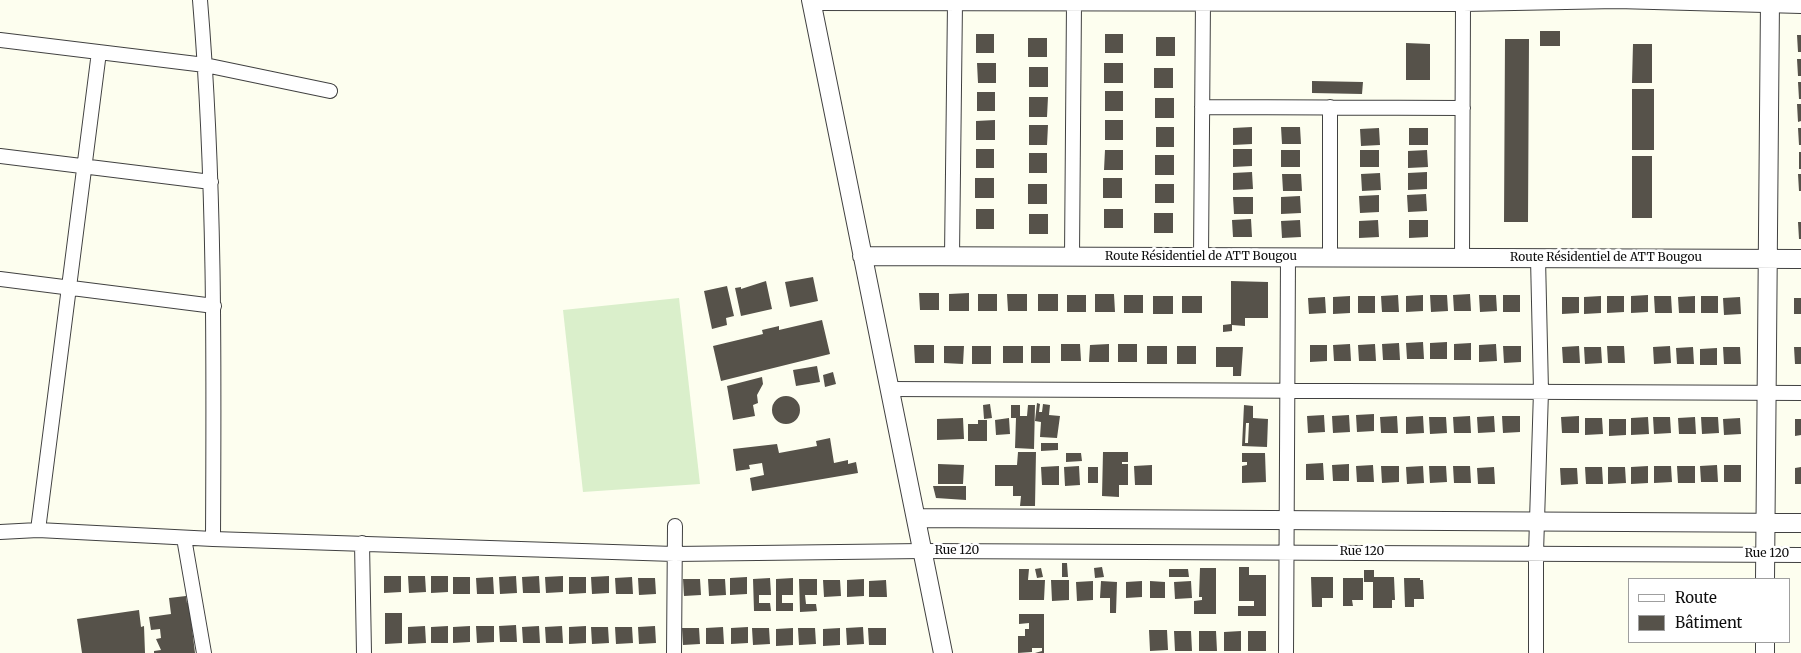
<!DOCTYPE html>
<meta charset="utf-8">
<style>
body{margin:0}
#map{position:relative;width:1801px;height:653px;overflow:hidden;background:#fdfeef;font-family:Merriweather,serif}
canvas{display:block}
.legend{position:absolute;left:1628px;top:578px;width:162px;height:65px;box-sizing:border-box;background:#fff;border:1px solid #9f9f9f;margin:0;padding:6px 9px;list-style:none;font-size:15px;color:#0e0e0e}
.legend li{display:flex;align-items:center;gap:10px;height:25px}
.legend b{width:25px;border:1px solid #9f9f9f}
</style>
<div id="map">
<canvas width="1801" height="653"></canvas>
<ul class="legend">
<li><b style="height:6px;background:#fff"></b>Route</li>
<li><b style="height:14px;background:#56524a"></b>Bâtiment</li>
</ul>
</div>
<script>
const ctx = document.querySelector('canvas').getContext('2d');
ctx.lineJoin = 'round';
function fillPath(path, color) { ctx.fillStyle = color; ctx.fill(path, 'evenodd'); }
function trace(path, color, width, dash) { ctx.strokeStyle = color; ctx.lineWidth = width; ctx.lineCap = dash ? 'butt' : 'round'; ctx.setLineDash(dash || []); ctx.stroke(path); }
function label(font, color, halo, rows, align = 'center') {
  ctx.font = font + ' Merriweather,serif'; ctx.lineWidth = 5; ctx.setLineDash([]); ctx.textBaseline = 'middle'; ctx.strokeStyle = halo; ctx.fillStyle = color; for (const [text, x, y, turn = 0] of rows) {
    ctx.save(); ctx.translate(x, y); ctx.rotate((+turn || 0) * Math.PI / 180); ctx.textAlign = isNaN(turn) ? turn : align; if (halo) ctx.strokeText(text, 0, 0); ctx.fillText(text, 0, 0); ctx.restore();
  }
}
const pitch = new Path2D(`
 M679,298l21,186 -117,8 -20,-182z`);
const building = new Path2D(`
 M1540,31h20v15h-20z
 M976,34h18v19h-18z
 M1105,34h18v19h-18z
 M1797,35h4v17h-3z
 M1156,37h19v19h-19z
 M1028,38h19v19h-19z
 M1505,39h24l-1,183h-24z
 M1406,43l24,1v36h-24z
 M1633,44h19v39h-20z
 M1797,59h4v17h-3z
 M977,63h19v20h-18z
 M1104,63h19v20h-19z
 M1029,67h19v20h-19z
 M1154,68h19v20h-19z
 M1312,81l51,1 -1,12 -50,-1z
 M1798,82h3v17h-2z
 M1632,89h22v61h-22z
 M1105,91h18v20h-18z
 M977,92h18v19h-18z
 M1029,97h19l-1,20h-18z
 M1155,98h19v20h-19z
 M1797,104h4v17l-3,1z
 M995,120v20h-19v-19z
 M1105,120h18v20h-18z
 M1029,125h19l-1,20h-18z
 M1156,127h18v20h-18z
 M1252,127v17l-19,1v-17z
 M1281,127h19l1,17h-19z
 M1379,128l1,17 -19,1 -1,-17z
 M1409,128h19v17h-19z
 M1798,128h3v17h-2z
 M976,149h18v19h-18z
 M1233,149h19v17l-19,1z
 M1105,150h18v20h-19z
 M1281,150h19v17h-19z
 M1360,150h19v17h-19z
 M1427,150l1,17 -20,1v-17z
 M1799,152h2v17h-2z
 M1029,153h18v20h-18z
 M1155,155h19v20h-19z
 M1632,156h20v62h-20z
 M1252,172l1,17 -20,1v-17z
 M1427,172v17l-19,1v-17z
 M1380,173l1,17 -19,1 -1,-17z
 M1282,174h19l1,17h-19z
 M1798,174h3v17h-2z
 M975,178h19v20h-19z
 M1103,178h19v20h-19z
 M1028,184h19v20h-19z
 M1155,184h19v19h-19z
 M1426,194l1,17 -19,1 -1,-17z
 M1379,195v17l-19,1 -1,-17z
 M1300,196l1,17 -20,1v-17z
 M1233,197h20v17h-19z
 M976,209h18v20h-18z
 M1104,209h19v19h-19z
 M1154,213h19v20h-19z
 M1029,214h19v20h-19z
 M1251,219l1,18h-19l-1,-17z
 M1300,220l1,17 -19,1 -1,-17z
 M1378,220l1,17 -20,1v-17z
 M1409,220h19v17l-19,1z
 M1798,222h3v17h-2z
 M813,277l5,24 -28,6 -5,-25z
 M766,281l6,28 -31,7 -6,-28 6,-1v2z
 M1231,281l37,1v36h-23v8l-13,-1v6l-9,1v-7l8,-1z
 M727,286l7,30 -8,2 1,7 -15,4 -8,-38z
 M919,293h20v17h-19z
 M969,293v18h-20v-17z
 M978,294h19v17h-19z
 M1007,294h20v17h-19z
 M1038,294h20v17h-20z
 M1095,294h19l1,18h-20z
 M1470,294l1,17h-17l-1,-16z
 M1067,295h19v17h-19z
 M1124,295h19v18h-19z
 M1398,295l1,17h-17l-1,-16z
 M1423,295v16l-17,1v-16z
 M1430,295h17l1,16 -17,1z
 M1479,295h17l1,16 -17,1z
 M1503,295h17v17h-17z
 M1648,295v17l-17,1v-17z
 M1153,296h20v18h-20z
 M1182,296h20v17h-20z
 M1350,296v17l-17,1v-17z
 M1358,296h17v17h-17z
 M1601,296v17l-17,1v-17z
 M1607,296h17v16l-17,1z
 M1654,296h17l1,17h-17z
 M1695,296v17h-16l-1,-16z
 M1701,296h17v17h-17z
 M1325,297l1,16 -17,1 -1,-16z
 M1562,297h17v16l-17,1z
 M1740,297l1,17 -17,1 -1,-17z
 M1794,298h7v16h-7z
 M822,320l8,34 -109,27 -8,-35 50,-12 -1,-4 17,-4v4z
 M1423,342l1,17h-17l-1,-16z
 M1447,342v17h-17v-16z
 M1399,343l1,17h-17l-1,-16z
 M1471,343v17h-17v-16z
 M1061,344h19l1,17h-20z
 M1109,344v18h-20l1,-17z
 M1118,344h19v18h-19z
 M1350,344l1,17h-17l-1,-16z
 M1375,344l1,17h-17l-1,-16z
 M1496,344l1,17 -18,1v-17z
 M914,345h20v18h-19z
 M1310,345h17v16l-17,1z
 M944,346h20l-1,18 -19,-1z
 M972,346h19v18h-19z
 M1003,346h20v17h-20z
 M1031,346h19v17h-19z
 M1147,346h20v18h-20z
 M1177,346h19v18h-19z
 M1503,346h18v16l-17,1z
 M1579,346l1,17h-17l-1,-16z
 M1607,346h17l1,17h-17z
 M1670,346l1,17 -17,1 -1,-17z
 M1216,347h27l-2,29h-8v-9h-17z
 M1584,347h17l1,16 -17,1z
 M1693,347l1,17h-17l-1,-16z
 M1723,347h17l1,17h-17z
 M1794,347h7v17h-6z
 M1717,348v17h-17v-16z
 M817,366l3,16 -24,4 -3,-16z
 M833,372l3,12 -11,3 -2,-12z
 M762,377l1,7 -6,11 1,8 -5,2 2,11 -22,4 -6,-34z
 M772 410a14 14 0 1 1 28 0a14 14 0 1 1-28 0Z
 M1037,403l3,1 -1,8h3l1,-8 7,1 -1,10 11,1 -3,22 -17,-1 1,-15 -6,-1z
 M990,404l2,14 -8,1 -1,-14z
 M1011,405h9v11h7l1,-11h7l-1,44 -19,-1 1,-30h-5z
 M1244,405l9,1v12l15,1 -1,28 -25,-1zM1246,423h3l-1,20h-3z
 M1374,414v17l-17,1 -1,-17z
 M1324,415l1,17 -17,1 -1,-17z
 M1349,415l1,17 -17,1 -1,-17z
 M1397,416l1,17h-17l-1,-16z
 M1423,416l1,17 -18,1v-17z
 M1470,416l1,17h-17l-1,-16z
 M1494,416l1,16 -17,1 -1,-16z
 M1502,416h18v16l-17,1z
 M1579,416v17h-17l-1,-16z
 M1429,417h17l1,16 -17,1z
 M1648,417l1,17 -18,1v-17z
 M1653,417h17l1,16 -17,1z
 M1695,417l1,17h-17l-1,-16z
 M1701,417h17l1,16 -17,1z
 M963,418l1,21 -27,1v-21z
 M1009,418l1,16 -14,1 -1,-15z
 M1585,418h17l1,16 -18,1z
 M1740,418l1,16 -17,1 -1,-16z
 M1609,419h17v16l-17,1z
 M1795,419h6v16l-6,1z
 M978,420h9v21h-19v-17h10z
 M830,438l4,25 14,-3v4l8,-2 2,11 -106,18 -2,-13 14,-3 -2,-12 -13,2 1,4 -14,2 -3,-22 44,-5 2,9 38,-7 -1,-5z
 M1041,443h17v7l-17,1z
 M1018,452h18l-1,54h-15l1,-10h-8v-10h-18v-21h22z
 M1103,452h25v10h-6v2h6v21h-9v12l-17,-1z
 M1066,453h15l1,8 -16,1z
 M1242,453h23l1,29 -24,1v-17l5,-1v-3h-5z
 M1323,463l1,17h-18v-16z
 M938,464l26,1 -1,19h-25z
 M1349,464v17h-16l-1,-16z
 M1152,465v20h-17l-1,-19z
 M1373,465l1,17h-17l-1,-16z
 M1717,465l1,17h-17l-1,-16z
 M1724,465h17v17h-17z
 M1059,466v19h-17l-1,-18z
 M1079,466l1,19 -15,1 -1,-19z
 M1381,466h18v16l-17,1z
 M1423,466l1,17 -17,1 -1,-17z
 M1429,466h17l1,16 -17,1z
 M1453,466h17l1,17h-17z
 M1648,466v17l-17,1v-17z
 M1654,466h17l1,16 -18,1z
 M1677,466h18v17h-17z
 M1088,467h10v16h-10z
 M1494,467l1,17h-17l-1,-16z
 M1585,467h17l1,17h-17z
 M1608,467h17l1,16 -18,1z
 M1801,467v17h-6v-16z
 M1560,468h17l1,16 -17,1z
 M933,486h33v14l-30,-2z
 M1062,563h5l1,14h-6z
 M1102,567l2,10 -9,1 -1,-10z
 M1239,567h10v8h17v41h-28v-10h16v-5h-15z
 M1041,568l2,9 -6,1 -2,-9z
 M1200,568h16v46h-22v-13l8,-1v-3h-3z
 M1019,569h10l-1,11h17l-1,20h-25z
 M1169,569h19l1,8h-20z
 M1364,570h10v7h20l1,23h-3v8h-19v-26h-9z
 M384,576h17v16l-17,1z
 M408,576h17l1,16 -17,1z
 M431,576h17v16l-17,1z
 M516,576l1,17 -17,1 -1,-17z
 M539,576l1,17h-17l-1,-16z
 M563,576v16l-17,1 -1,-16z
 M609,576v17l-17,1 -1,-17z
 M453,577h17v17h-17z
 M493,577l1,17h-17l-1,-16z
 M569,577h17v16l-17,1z
 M632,577l1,17h-17l-1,-16z
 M747,577v17l-17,1v-17z
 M1311,577h22v21h-11v9h-10z
 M638,578h17l1,16 -17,1z
 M770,578l1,17h-12v8h11l1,8h-17l-1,-32z
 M793,578v17h-11v8h11v8h-17v-32z
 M1343,578h20v22h-11l1,6h-10z
 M1404,578h16v2h3l1,19h-10v8h-9z
 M683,579h17l1,16 -17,1z
 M708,579h17l1,16 -17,1z
 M799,579h18v16h-12l1,9h10l1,7 -17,1z
 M864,579v17l-17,1v-17z
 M823,580h17l1,16 -17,1z
 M886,580l1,17h-18v-16z
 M1051,580h18v20l-17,1z
 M1093,581v19l-16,1 -1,-19z
 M1101,581l16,1 -1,31h-6v-15h-10z
 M1142,581v16l-16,1v-16z
 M1150,581l15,1v16h-15z
 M1191,581l1,17 -17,1 -1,-17z
 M186,596l1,7h2l6,50h-41v-2l7,-1 -5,-11 5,-1 -1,-9 -9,1 -2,-13 22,-3 -2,-16z
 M139,610l2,17 3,-1 1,27h-63l-5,-34z
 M385,613h17v30l-17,1z
 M1019,614h25v39h-9l7,-2v-3h-10v4l-14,1v-17h7v-7h4v-6l-10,1z
 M516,625l1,17h-17l-1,-16z
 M425,626l1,17 -18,1v-17z
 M448,626v17h-17v-16z
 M470,626v16l-17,1v-16z
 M476,626h18v16l-17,1z
 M539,626l1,17h-17l-1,-16z
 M562,626l1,17h-17l-1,-16z
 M586,626v17l-17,1v-17z
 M655,626l1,17 -17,1 -1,-17z
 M591,627h17l1,16 -17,1z
 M615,627h17l1,16 -17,1z
 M723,627l1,17h-18v-16z
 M748,627v16l-17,1v-16z
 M863,627l1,17 -17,1 -1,-17z
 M682,628h17l1,16 -17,1z
 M752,628h17l1,16 -17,1z
 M793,628v17l-17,1v-17z
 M798,628h17l1,16 -17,1z
 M840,628v17l-17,1v-17z
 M868,628h18v17h-17z
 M1149,630h18l1,20 -18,1z
 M1174,631h17l1,20h-17z
 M1199,631h17l1,20h-18z
 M1241,631v20h-17v-19z
 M1248,631h18v20h-18z`);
const minor = new Path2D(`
 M200,0c15,180 14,359 13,539
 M812,3l651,1 154,-3 184,5
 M0,40l205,25 125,26
 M1202,107l261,1
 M0,156l211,26
 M952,256l3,-253
 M1072,256l2,-253
 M1201,257l2,-257
 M1330,257v-150
 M1462,258l1,-254
 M0,279l214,27
 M889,389l912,4
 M38,530l61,-478
 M0,532l38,-2 175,9 461,15 249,-3 878,4
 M184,538l20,115
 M362,543l2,110
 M674,653l1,-127
 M1286,653l2,-396
 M1536,653v-100l5,-162 -3,-133`);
const tertiary = new Path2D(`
 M811,0l132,653
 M862,256l939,3
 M916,518l885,5
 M1765,579l5,-579
 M1765,653v-11`);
const streetNames = [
 ["Route Résidentiel de ATT Bougou",1201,257],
 ["Route Résidentiel de ATT Bougou",1606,258],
 ["Rue 120",957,551],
 ["Rue 120",1362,552],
 ["Rue 120",1767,554]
];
fillPath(pitch, '#daefcb');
fillPath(building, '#56524a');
trace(minor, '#414141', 16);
trace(tertiary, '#414141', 20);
trace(minor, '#fff', 14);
trace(tertiary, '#fff', 18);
label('12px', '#0e0e0e', '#fff', streetNames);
</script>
